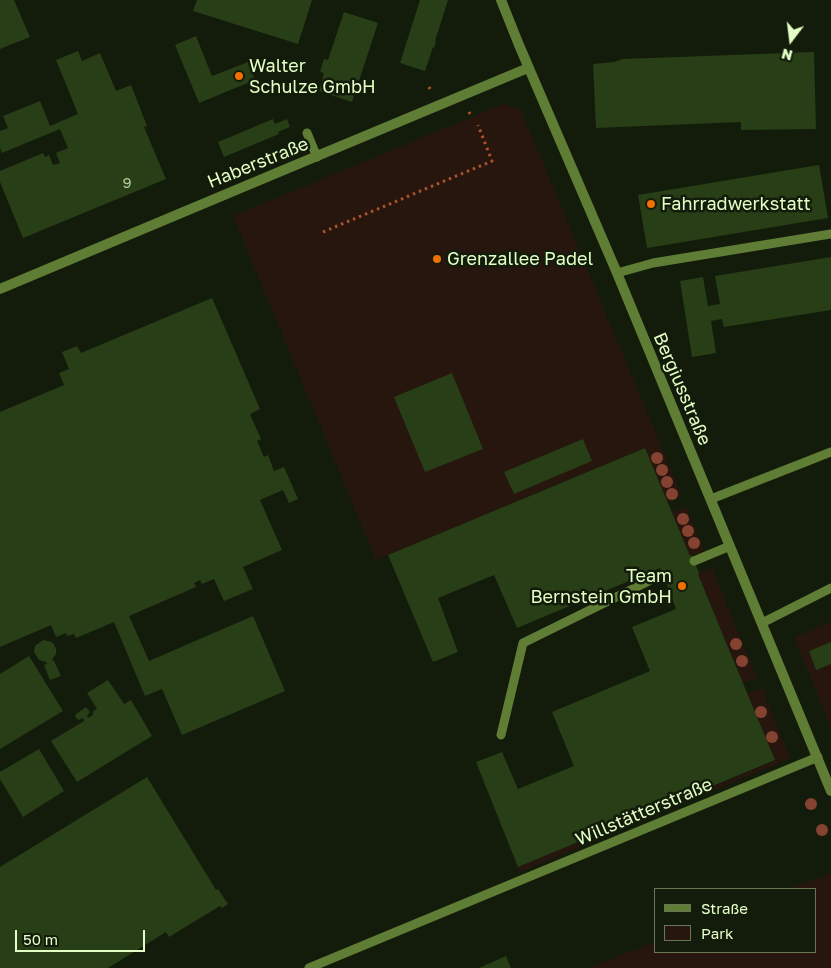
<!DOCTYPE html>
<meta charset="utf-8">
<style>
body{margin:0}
#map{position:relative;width:831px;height:968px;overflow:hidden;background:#131c0b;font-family:"Golos Text",sans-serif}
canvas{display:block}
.legend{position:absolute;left:654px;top:888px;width:162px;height:65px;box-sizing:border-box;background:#131c0b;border:1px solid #677756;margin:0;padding:6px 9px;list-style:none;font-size:15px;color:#e4ffc6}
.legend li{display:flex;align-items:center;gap:10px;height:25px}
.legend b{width:25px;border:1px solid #677756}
.north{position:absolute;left:766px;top:15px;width:50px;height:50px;-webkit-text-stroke:4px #131c0b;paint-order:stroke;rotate:195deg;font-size:14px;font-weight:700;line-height:20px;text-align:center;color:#e4ffc6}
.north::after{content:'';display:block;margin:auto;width:18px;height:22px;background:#e4ffc6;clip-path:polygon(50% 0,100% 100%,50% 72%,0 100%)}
.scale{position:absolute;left:15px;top:930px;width:130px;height:22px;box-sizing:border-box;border:2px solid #e4ffc6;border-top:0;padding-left:6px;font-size:15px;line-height:18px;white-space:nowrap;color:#e4ffc6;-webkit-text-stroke:4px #131c0b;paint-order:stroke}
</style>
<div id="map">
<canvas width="831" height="968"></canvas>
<ul class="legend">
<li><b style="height:6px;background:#5f7d34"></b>Straße</li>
<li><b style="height:14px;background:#26160e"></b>Park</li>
</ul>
<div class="north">N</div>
<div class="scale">50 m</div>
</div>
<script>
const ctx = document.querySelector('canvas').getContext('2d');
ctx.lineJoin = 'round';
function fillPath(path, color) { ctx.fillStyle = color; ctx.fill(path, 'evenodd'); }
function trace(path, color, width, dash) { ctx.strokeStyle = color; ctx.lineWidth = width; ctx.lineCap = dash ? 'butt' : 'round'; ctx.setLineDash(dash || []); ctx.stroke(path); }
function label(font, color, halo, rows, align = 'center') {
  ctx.font = font + ' "Golos Text",sans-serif'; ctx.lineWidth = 5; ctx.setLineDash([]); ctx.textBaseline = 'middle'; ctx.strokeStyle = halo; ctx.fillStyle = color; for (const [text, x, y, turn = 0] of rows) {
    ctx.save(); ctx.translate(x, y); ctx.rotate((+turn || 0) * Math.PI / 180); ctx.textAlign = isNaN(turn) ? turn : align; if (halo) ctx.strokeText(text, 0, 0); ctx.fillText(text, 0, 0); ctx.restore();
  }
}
const green = new Path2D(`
 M503,104l18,6 161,386 -15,6 -22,-54 -269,112 -143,-344z
 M686,507l18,43 -14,6 -19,-44z
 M712,568l45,110 -14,5 -45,-109z
 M831,622v105l-37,-90z
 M762,688l27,67 1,3 -2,1 -268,113 -2,-5 257,-106 -28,-67z
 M831,873v95h-243l67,-26v10h160v-63h-26z`);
const building = new Path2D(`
 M0,0h14l16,37 -30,12z
 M197,0h115l-14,44 -105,-33z
 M420,0h28l-13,41 1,1 -2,6 -1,-1 -8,24 -25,-8z
 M344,12l34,11 -26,79 -33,-11 5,-18 -4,-1 4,-13 4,1z
 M196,36l16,40 36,-14 7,18 -56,23 -24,-58z
 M78,51l4,10 18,-8 16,38 15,-6 16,41 -3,1 22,52 -143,59 -23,-56v-11l43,-18 2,4 4,-2 4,10 7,-2 -4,-10 12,-5 -8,-19 -58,24 -2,-5v-17l8,-3 -5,-12 37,-15 10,25 28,-12 -22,-54z
 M814,52l2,77 -75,1v-8l-145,6 -3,-64 21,-2 8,-3z
 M273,119l2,5 12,-5 3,8 -12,5 1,2 -55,23 -6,-15z
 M819,165l9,53 -181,30 -9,-53z
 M831,257v53l-107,17 -2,-8 -11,2 5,32 -24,4 -12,-76 23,-4 5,29 12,-2 -5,-28z
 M212,298l48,111 -10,5 11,25 -4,2 7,16 4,-2 6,16 10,-4 14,32 -9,4 -6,-13 -23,10 22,50 -39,17 10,22 -29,12 -10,-22 -12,5 -2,-4 -6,3 2,4 -67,29 20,45 104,-45 32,75 -103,44 -20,-46 -17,7 -31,-74 -38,16 -2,-4 -7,2 -1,-3 -10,4 -5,-12 -51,22v-235l64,-27 -5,-12 10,-4 -7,-17 15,-6 4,7z
 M452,373l31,76 -58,23 -31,-75z
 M583,439l9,22 -78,33 -10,-22z
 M645,448l45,108 2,-1 7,18 -1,1 27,66 50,120 -257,107 -42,-105 26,-10 16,37 56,-23 -22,-54 98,-41 -18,-44 44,-18 -13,-35 -3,-6 -143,60 -23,-53 -56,23 20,54 -25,10 -45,-107z
 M43,640l9,2 4,6v6l-4,6 2,1 7,15 -11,4 -6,-15 3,-1 -1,-2 -7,-2 -5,-8 1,-6z
 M831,642v22l-15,6 -7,-19z
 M29,656l34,55 -63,38v-75z
 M108,680l16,24 7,-4 21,36 -75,46 -26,-41 33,-20 -1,-3 -5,2 -3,-4 1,-2 10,-7 4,5 -3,4 1,2 5,-3v-4l4,-2 -10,-16z
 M39,749l25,42 -41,26 -23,-38v-7z
 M147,777l69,113 2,-1 10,15 -6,4 -2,-2 -51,31 -3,-5 -58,36h-108v-101z
 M506,956l5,12h-32z`);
const path = new Path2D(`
 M429,87l1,2
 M469,112l1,2
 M323,232l169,-71 -14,-36`);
const lane = new Path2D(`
 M307,133l10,24
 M617,273l36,-10 178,-29
 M711,499l120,-47
 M694,561l36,-15
 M762,623l69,-35
 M501,735l22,-92 140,-69
 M309,968l509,-211`);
const street = new Path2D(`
 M501,0l18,45 98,228 214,518
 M0,289c176,-75 352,-147 528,-221`);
const trees = [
 [657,458],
 [662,470],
 [667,482],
 [672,494],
 [683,519],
 [688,531],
 [694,543],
 [736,644],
 [742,661],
 [761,712],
 [772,737],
 [811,804],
 [822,830]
];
const markers = [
 [239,76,5,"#f17000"],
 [651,204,5,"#f17000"],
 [437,259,5,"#f17000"],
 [682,586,5,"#f17000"]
];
const numberNames = [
 ["9",127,183]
];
const poiNames = [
 ["Walter",249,66],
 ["Schulze GmbH",249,87],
 ["Fahrradwerkstatt",661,204],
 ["Grenzallee Padel",447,259],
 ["Team",672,576,"right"],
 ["Bernstein GmbH",672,597,"right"]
];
const streetNames = [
 ["Haberstraße",258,163,-22],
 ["Bergiusstraße",682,389,67],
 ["Willstätterstraße",644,812,-23]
];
fillPath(green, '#26160e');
fillPath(building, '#273e16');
trace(path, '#b05229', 3, [2.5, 4]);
trace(lane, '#5f7d34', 9);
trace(street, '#5f7d34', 10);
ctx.fillStyle = '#844231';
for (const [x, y] of trees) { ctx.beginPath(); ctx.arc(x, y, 6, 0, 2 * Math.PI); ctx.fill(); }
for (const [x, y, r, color] of markers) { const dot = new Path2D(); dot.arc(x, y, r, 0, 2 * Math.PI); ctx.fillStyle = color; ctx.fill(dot); trace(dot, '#131c0b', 2); }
label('15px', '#b5cf9a', null, numberNames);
label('18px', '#e4ffc6', '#131c0b', poiNames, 'left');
label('18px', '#e4ffc6', '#131c0b', streetNames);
</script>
